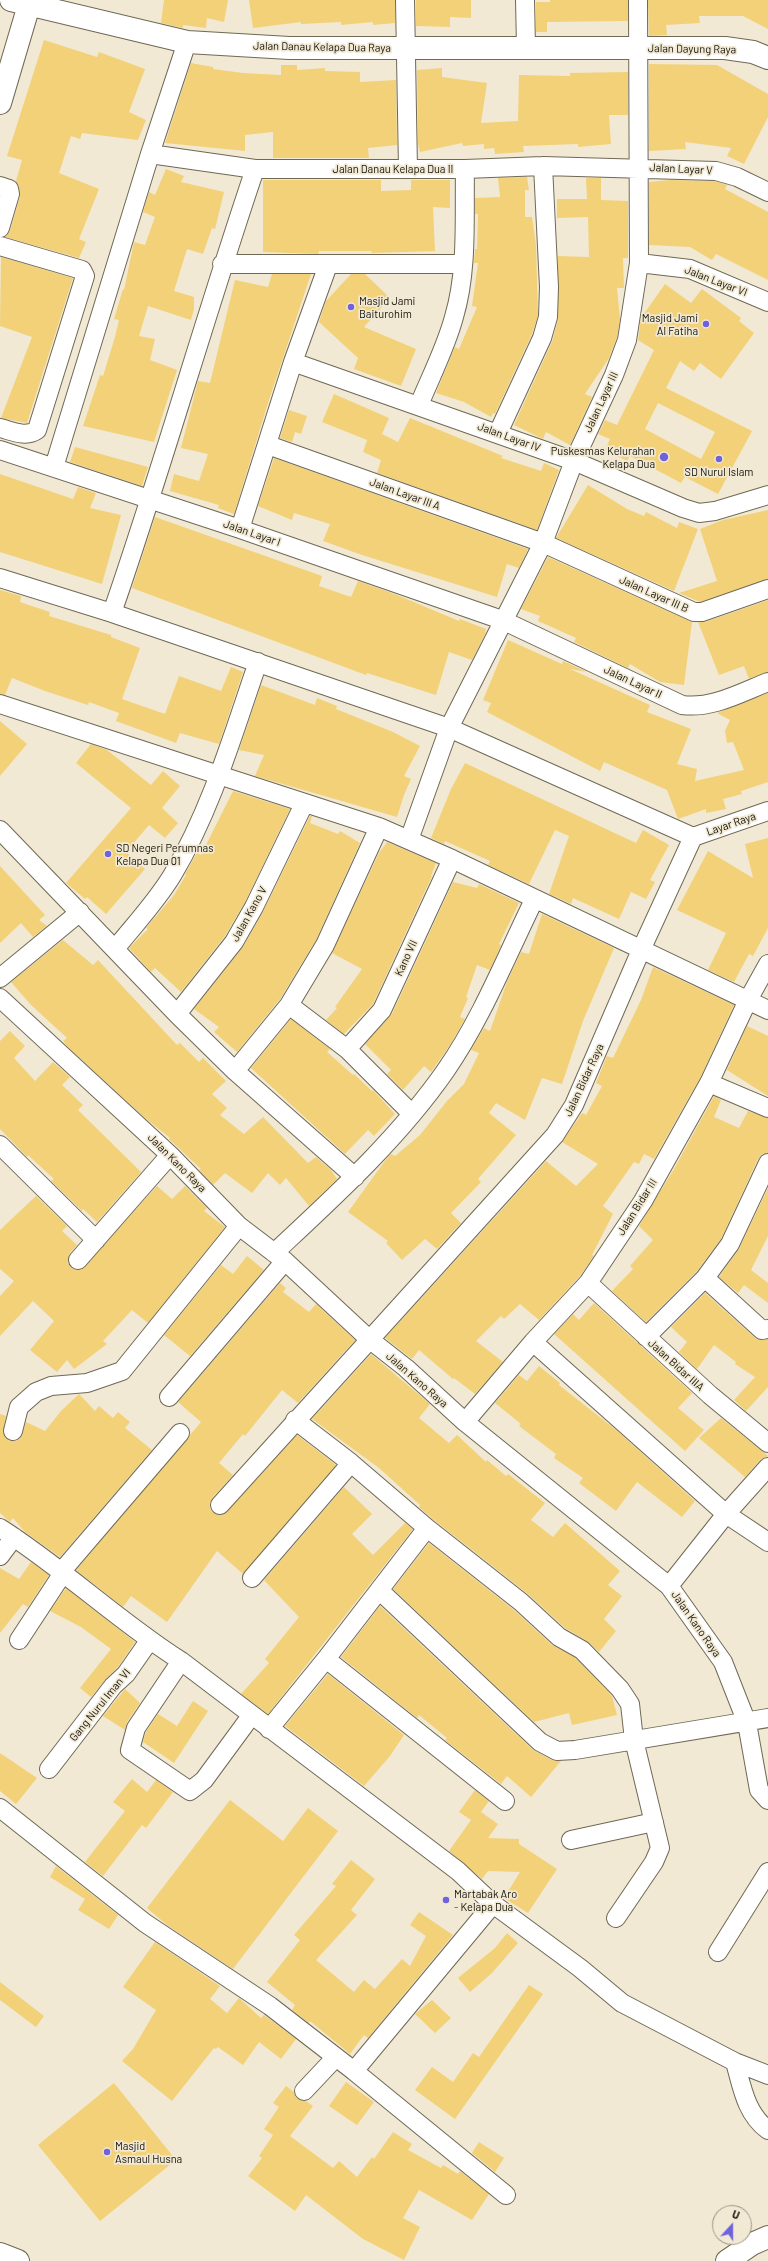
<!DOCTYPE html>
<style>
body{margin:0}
#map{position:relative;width:768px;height:2261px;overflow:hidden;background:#f1e9d3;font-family:Barlow,sans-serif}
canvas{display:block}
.north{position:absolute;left:712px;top:2205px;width:40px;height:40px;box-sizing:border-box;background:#f1e9d3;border:1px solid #989382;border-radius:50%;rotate:21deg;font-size:11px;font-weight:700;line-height:16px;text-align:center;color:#131109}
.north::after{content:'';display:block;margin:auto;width:14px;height:18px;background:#6f62dc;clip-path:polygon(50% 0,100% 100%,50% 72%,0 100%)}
</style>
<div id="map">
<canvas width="768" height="2261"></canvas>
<div class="north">U</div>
</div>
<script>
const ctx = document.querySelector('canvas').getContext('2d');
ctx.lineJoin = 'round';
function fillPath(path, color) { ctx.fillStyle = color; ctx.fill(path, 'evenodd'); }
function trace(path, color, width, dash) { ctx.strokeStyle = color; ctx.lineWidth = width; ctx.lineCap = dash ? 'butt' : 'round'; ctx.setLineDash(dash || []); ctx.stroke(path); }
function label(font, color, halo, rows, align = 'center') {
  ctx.font = font + ' Barlow,sans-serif'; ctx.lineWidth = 3.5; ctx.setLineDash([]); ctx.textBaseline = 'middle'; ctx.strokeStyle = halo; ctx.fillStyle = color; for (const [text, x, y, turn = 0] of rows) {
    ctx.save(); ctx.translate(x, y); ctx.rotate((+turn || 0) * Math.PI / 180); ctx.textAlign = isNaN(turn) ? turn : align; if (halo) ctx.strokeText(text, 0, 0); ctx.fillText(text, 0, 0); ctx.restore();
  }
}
const building = new Path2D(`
 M164,0h64l-4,22 -17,-4 -1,10 -23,-3v3l-22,-5z
 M249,0h146v23l-22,2v-3l-32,3v-3l-40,2v-2l-48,6z
 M416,0h55v18l-21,-1v10l-34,-1z
 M550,0h78v21l-81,1v10h-11v-30h14z
 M648,0h120v29l-25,-13h-44l1,7 -34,2 1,10 -18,1z
 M44,40l53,17 2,-5 46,17 -16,43 17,8 -8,20 -56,-7 -2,6 -9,-3 -12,37 40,16 -20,50 7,3 -7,16 -74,-21 5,-6 10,-34 -1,-10 -3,-6 6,-21 -15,-4z
 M191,63l22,4v2l30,4 38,2v-10h16v5l28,-2v3l35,1v10l36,-2 1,65 -29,3 1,10h-96v-26l-28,3v16l-80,-8z
 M649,64l68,1 51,29v23l-24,47 -17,-8 4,-8 -46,-6 1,7 -37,2z
 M442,68v9l45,6 -6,40 37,-2 1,-46 51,1v-3l58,-1v43h-19l2,29 -33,3v-3l-55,2 1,6 -29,2 -1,-6 -10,1v-5l-21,2 -1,-3 -42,9 -2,-8 -1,-74z
 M166,169l18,7 -3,6 43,10 -9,37 -3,-1 -9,26 -16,-5 -13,42 20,6v12l-3,11 -43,-14 -9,30 16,3 -5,21 27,10 -23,72 -71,-16 17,-51 3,1 12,-39 4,-17 -5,-1 9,-30 1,1 10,-48 11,3 10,-28 -12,-5 6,-20 6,3z
 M527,177l2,13h-4v27h7l4,28 2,70 -6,19 -37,80 -2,-1 -2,4 -27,-15 -28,-9 19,-46 4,2 18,-42 -5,-1 6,-43h-4l1,-14h2l1,-35h-3v-16l25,-1 -2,-19z
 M586,178h15v22l27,1v57h-5l1,30h-7l3,31 -3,18 -8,21 -24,36 7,3 -22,48 -24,-13 -3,7 -29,-14 38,-83 6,-22v-64l31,1 -1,-40 -31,1v-19h30z
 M263,180h118v11l30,-1v-10h39v28l-17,-1 2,44 -64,2 1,-2h-53l-1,3 -55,-2z
 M670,180l44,1 13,4 -2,4 43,23v68l-52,-26 -4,6 -22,-13 -41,-2v-63z
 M1,257l72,21 -46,145 -26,-5 31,-81 -32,-11z
 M272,274h39l-43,129 -34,111 -16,-6 1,-3 -49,-14 4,-17 25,7 9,-27 -27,-6 17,-67 12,2 25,-103 33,7z
 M351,274h14l25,24 -26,29 52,22 -15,37 -47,-17 4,-11 -39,-36 7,-21z
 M665,284l26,19 11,-14 39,29 -2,3 15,12 -33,46 -21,-16 -6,8 -14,-10 -14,27 86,43 -34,63 -33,-17 -4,6 -51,-27 -3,5 -22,-11 5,-11 -12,-5 7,-14 12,5 37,-75 -16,-10 3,-22zM658,403l57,29 -14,27 -56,-30z
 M334,394l55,24 -7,16 16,8 12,-24 93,38 -2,2 40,13 3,-8 15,7 -22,60 -160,-57 4,-13 -18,-8 4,-12 -45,-18z
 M289,410l18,6 -6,18 -6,-2 -3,10 -12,-4z
 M75,447l73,20 -6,19 -72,-24z
 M274,458l254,91 -9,19 -12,-4 -10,33 -135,-42 -39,-14 7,-17 -36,-11 -2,7 -34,-14z
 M0,474l73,25 5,-12 18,6 -6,15 31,7 -19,69 -102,-32z
 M588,485l39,24 17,7 2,-4 31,16 2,-6 19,7 -24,62 -118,-53z
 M768,510v69l-68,23 -21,-9 38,-12 -17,-52 23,-9z
 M155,517l167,59 -3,10 32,11 7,-16 39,14 62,26 1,-2 26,10 -1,5 -13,26 -23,-8 -13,43 -69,-22 -1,2 -234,-87z
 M548,557l144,65 -8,63 -24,-3 -30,-18 -2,4 -54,-26 2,-4 -38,-17 2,-5 -19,-7z
 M0,590l21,6 -1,6 30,10 -1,4 62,19v2l29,11 -18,51 43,15 14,-38 42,15 10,-24 12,5 -24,72 -39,-11 -4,10 -60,-22 3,-8 -30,-11 -1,3 -43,-14 -33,-13 -7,17 -5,-1z
 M768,600v72l-19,7 -5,-13 -25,9 -21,-53h7z
 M508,640l54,24 1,-3 24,11 -17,-3 80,36 -3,7 44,17 -14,35 20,5 -2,12 49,-11 -11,-28 -6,1 -2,-12 5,-11 -13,-7 51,-20v89l-27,9 1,3 -19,5 3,10 -20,4v-4l-28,10 -11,-29 -63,-28 -4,9 -113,-59 4,-9 -8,-3z
 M261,685l54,20 2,-7 20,8 -1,3 57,23 27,14 -16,30 7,3 -7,16 -7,22 -142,-41 9,-21 -25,-5z
 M0,721l27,23 -27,32z
 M91,744l16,6 44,35 12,-14 17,15 -18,22 16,15 -13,15 -16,-13 -23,27 19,17 -39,45 -19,-17 -2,2 -19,-16 65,-75 -55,-45z
 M465,763l171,80 7,-13 26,15 -19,35 5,2 -9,17 -15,-7 -12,27 -46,-21 -2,6 -22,-10 20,-58 -14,-6 -26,54 -41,-19 2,-4 -45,-20 -1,3 -13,-6 20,-49z
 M233,791l57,18 -45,93 -20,34 -44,56 -26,-24 -4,4 -22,-24 19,-19 -2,-1 28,-33 12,-20 -1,-1 12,-21 4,2z
 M310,816h2l-2,7 28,11 2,-3 20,12 -44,97 -36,59 -43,53 -23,-20 5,-5 -25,-18 49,-62 20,-35z
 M768,838v90l-15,28 -4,-2 -15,28 -26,-12 18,-37 -49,-23 31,-59 45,27 -8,-34z
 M387,842l49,21 -5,13h1l-59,128 -29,30 -18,-14 11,-12 -2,-1 27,-38 -30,-16 47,-100z
 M0,866l45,49 -6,5 8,6 -14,11 -12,-14 -21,20z
 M453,882l24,6 2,-4 40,19 -20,41 2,1 -11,25 -13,-5 -11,32 2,1 -8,19 5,2 -15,26 -19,27 -7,-6 -21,24 -16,-16 4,-4 -26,-26 27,-30z
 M542,914l72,34 -31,73 -21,63 -20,-6 -17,42 -29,-17 -7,10 27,22 -38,44 3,3 -30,31 10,10 -24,26 -12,-10 -23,21 -16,-17 2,-2 -40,-29 39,-54 4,-4 4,2 25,-21 27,-34 17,-17 15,-31 -8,-3 13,-22 6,3 17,-49 14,-30 8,2z
 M63,940l30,25 5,-5 79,85 3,-2 19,19 4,-4 23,23 -14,13 15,14 -7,7 24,19 19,-17 45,46 8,-6 15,13 6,9 -28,27 -23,-28 -6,7 -12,-12 -16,20 -27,-20 -12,12 -14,-15 2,-1 -32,-30 1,-1 -25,-20 -77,-71 -5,-6 4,-3 -37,-34 -19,-22z
 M653,967l81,38 -34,73 -46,81 -10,-5 -5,10 -5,-2 -31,44 10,8 -21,41 2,1 -14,20 -41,44 -19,-16 -16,15 -3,-3 -25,25 27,21 -28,32 -21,-16 -1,1 -34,-29 -7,9 -27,-21 161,-177 30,25 22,-22 -36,-22 20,-29 4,2 16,-29 -6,-3 11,-27 6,2 28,-58z
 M291,1019l39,30 -3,3 26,23 1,-1 18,17 1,-1 22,24 -21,22 -6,-6 -23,24 -94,-86z
 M747,1026l21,10v60l-41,-26z
 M10,1031l15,15 -11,12 21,23 18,-19 17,15 -8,8 21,20 -5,5 63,62 -44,50 -14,-13 -1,2 -31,-30 3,-2 -26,-24 -1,2 -27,-28v-88z
 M714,1096l7,4 -7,17 25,11 9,-17 20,7v35l-6,1 -4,5 -37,80 -24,32 -51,51 -34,-31 21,-22 -3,-3 22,-25 1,-1 -14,-14 35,-57z
 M157,1186l15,13 13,-13 22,22 -3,3 21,16 -77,96 -16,-13 -29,31 4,3 -33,25 -7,-9 -10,12 -27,-22 24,-29 -21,-20 -33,35v-40l14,-15 -14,-12v-39l36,-34 31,30 -5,5 15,14 -7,8 -2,10 3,5 10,2z
 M768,1188v48l-17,34 17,13v20l-24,-18 -6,8 -19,-16 20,-28z
 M247,1256l17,14 -74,86 -26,-21 57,-70 12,9z
 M280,1283l6,5 -3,4 26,20 7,-8 39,36 -57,63 -16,-13 -37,46 -2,-2 -24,29 14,12 -21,23 -2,11 8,6 9,-3 70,-77 39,30 -93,109 -26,-23 -50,71 -36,-26 -8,11 -47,-37 125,-148 -23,-20z
 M705,1293l50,45 4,2h9v47l-22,24 -12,-11 21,-23 -20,-13 1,-2 -22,-17 -17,24 -18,-17 8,-10 -16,-15z
 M594,1303l98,90 -14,15 26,22 -19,21 -131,-117 19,-20 6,6z
 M371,1354l59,50 -11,14 30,25 8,-8 29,27 1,-2 19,16 2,-2 37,29 -14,17 22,17 12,-14 55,48 -12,14 14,11 -18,23 12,12 -17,21 -12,-11 -22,-13 -37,-34 -94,-74 -15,-13 1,-2 -41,-37 -67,-49z
 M539,1366l21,17 -1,2 56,44 80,72 -13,16 -45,-35 -21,29 -37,-28 4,-5 -29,-20 2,-4 -37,-28 2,-2 -26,-21 24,-28 8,6z
 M79,1394l16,17 4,-5 14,12 5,-6 12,10 -5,6 27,22 -92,107 -35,-25 -12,-14 -3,4 -10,-9v-99l6,2 -3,18 7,7h6l5,-3 5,-16 19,9 16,-20z
 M721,1418l47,38 -8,4 -15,17 -46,-39z
 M344,1487l28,27 -20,20 21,21 32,-32 8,6 -145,185 -27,-20 28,-31 -4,-4 34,-42 -35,-37z
 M429,1543l85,67 38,35 24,13 36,38 5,19 -45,10 -3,-12 -35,9 -141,-133z
 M31,1562l18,13 -21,32 -5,-3 -23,29v-65l19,11z
 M66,1588l69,54 -17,25 -13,13 -14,17 -11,-9 31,-39 -30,-22 -31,-16z
 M380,1606l153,144 19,10 9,1 -30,36 -24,-21 -6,8 -56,-44 2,-2 -28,-23 -2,3 -76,-61z
 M328,1674l76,61 -14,21 -26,30 -79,-60z
 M125,1689l15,14 -13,19 -2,8 -22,-14z
 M193,1701l15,10 -34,52 -31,-21 3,-10 12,-18 19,12z
 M0,1753l37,25 -21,26 -16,-13z
 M132,1779l15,13 9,-12 17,12 -27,36 -4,-3 -39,51 -18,-14 40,-51 -12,-9z
 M475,1790l14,11 -8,11 17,12 -10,14 31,1v5l38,25 -29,44 -24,-15 16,-26 -32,-1 -6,8 -33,-28 22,-31 -12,-8z
 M230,1800l53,41 25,-33 30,23 -105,138 -66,-44 -20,-17z
 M351,1860l24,19 -24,31 6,5 -41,45 38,32 10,-12 11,9 27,-30 8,7 16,-30 -16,-11 9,-13 34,23 -85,103 -4,-3 -14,19 -40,-33 -1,2 -17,-13 3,-5 -28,-23 33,-42 -6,-5 42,-49 -4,-2z
 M56,1866l62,49 -9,14 -31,-19 7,-11 -35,-22z
 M507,1933l11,10 -26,30 -22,19 -12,-14 37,-30z
 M155,1942l65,44 -10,13 17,14 12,-15 22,20 3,-3 32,24 -15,20 -22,-17 -16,23 -25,-18 -2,2 -2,-1 -42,53 -50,-40 11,-12 23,-39 -33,-23z
 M0,1982l44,34 -8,11 -36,-27z
 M529,1985l14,9 -88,125 -40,-29 17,-23 21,15 20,-29 6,4z
 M432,2000l19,18 -16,15 -20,-19z
 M346,2082l28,20 -17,23 -28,-19z
 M114,2083l62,77 -76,61 -62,-76z
 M286,2086l8,6 3,7 9,2 7,5 -23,30 43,32 6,-7 18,16 15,-20 2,2 19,-27 19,12 -4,6 33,18 2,-3 15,9 2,-3 29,23 -17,26 -53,-30 -16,28 17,9 -16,33 -41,-21 -57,-44 -11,16 -47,-35 14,-18 -3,-2 14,-21 -9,-6 15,-22 -6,-4z
 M479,2142l25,16 -9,14 -23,-19z`);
const minor = new Path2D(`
 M405,0l3,169
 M525,0l1,47
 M150,154l105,15h210l78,-3 173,5 21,6 31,15
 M0,186l9,3 1,5 -10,34
 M0,246l82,24 3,6 -48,154c-11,8 -25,1 -37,-2
 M639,263l51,6 78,33
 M222,264h241
 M293,362l281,99 109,47 16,5 16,-2 53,-16
 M419,405c12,-29 27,-58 35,-88 14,-47 10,-99 11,-148
 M498,433l44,-95 6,-21 1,-30 -6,-121
 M268,445l275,98 151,69h8l66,-23
 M0,450l240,79 262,91 180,85c30,4 58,-12 86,-23
 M54,467l96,-313 37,-112
 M240,529l53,-167 35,-97
 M0,578l112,35 337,115 244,109
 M112,613c51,-147 93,-297 143,-444
 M0,704l379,123 73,32 316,151
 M0,830l177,184 58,57 120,106
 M693,837l75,-26
 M409,840l40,-112 94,-185 31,-82 40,-86 13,-35 12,-77 -1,-263
 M115,949c20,-25 42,-48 58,-75 39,-66 60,-140 85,-212
 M0,978l80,-66
 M0,998l170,157 69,71 46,35 84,78 37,29 59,54 204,164 54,76 24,61 12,67 9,10
 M289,1005l58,44 64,64
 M177,1014l57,-72 20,-35 50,-103
 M347,1049l35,-39 70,-151
 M235,1071l54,-66 36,-60 54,-118
 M709,1083l59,25
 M0,1145l96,95
 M274,1253c61,-57 124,-114 172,-183 36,-52 60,-113 88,-170
 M78,1260l92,-105
 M705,1278l57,52 6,-1
 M588,1283l122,112 58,48
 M646,1337l59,-59 25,-34 38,-81
 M533,1342l193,172 42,28
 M169,1397l116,-136
 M295,1420l56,43 76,65 94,74 38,35 23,13 38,39 10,15 4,36 26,108 -6,14 -38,56
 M465,1422l68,-80 55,-59 55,-82 66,-118 39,-83 20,-36
 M13,1431l6,-24 17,-15 15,-6 36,-3 35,-12 117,-145
 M220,1505l335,-370 19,-30 67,-155 52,-113
 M0,1528c63,40 118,93 181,133l277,210 35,33 87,64 42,35 113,59 33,13
 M0,1556l14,-19
 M61,1572l119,-139
 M252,1578l99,-115
 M669,1586l57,-72 42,-47
 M379,1590l161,152 17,9 18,-1 193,-32
 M19,1640l44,-67
 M326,1659l179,142
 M181,1661l-45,67 -6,22 60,41 14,-11 47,-64
 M269,1729l57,-70 101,-131
 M49,1769l64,-83 13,-12 23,-33
 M0,1808l145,115 125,83 84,65 152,124
 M571,1840l83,-18
 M718,1952l50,-80
 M735,2062c7,25 11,52 33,68
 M354,2071l139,-167
 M304,2091l32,-34`);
const tertiary = new Path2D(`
 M11,0l176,42 102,6h436l28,4 15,6
 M0,103l29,-98
 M727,2261l25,-17 16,-7`);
const secondary = new Path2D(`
 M0,2254l18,7`);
const markers = [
 [351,307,4,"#6f62dc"],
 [706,324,4,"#6f62dc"],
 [664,457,5,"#6f62dc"],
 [719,459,4,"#6f62dc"],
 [108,854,4,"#6f62dc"],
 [446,1900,4,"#6f62dc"],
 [107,2152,4,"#6f62dc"]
];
const streetNames = [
 ["Jalan Danau Kelapa Dua Raya",322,47,1],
 ["Jalan Dayung Raya",692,49,1],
 ["Jalan Danau Kelapa Dua II",393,169],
 ["Jalan Layar V",681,169,3],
 ["Jalan Layar VI",716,281,21],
 ["Jalan Layar III",601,402,-65],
 ["Jalan Layar IV",509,437,20],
 ["Jalan Layar III A",405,494,20],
 ["Jalan Layar I",252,533,19],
 ["Jalan Layar III B",654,594,24],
 ["Jalan Layar II",633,682,25],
 ["Layar Raya",731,824,-19],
 ["Jalan Kano V",249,914,-61],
 ["Kano VII",406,958,-65],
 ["Jalan Bidar Raya",584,1080,-65],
 ["Jalan Kano Raya",177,1163,45],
 ["Jalan Bidar III",637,1207,-58],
 ["Jalan Bidar IIIA",676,1365,42],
 ["Jalan Kano Raya",417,1380,41],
 ["Jalan Kano Raya",696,1624,55],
 ["Gang Nurul Iman VI",100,1705,-51]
];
const poiNames = [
 ["Masjid Jami",359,301],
 ["Baiturohim",359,314],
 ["Masjid Jami",698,318,"right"],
 ["Al Fatiha",698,331,"right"],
 ["Puskesmas Kelurahan",655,451,"right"],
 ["Kelapa Dua",655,464,"right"],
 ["SD Nurul Islam",719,472,"center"],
 ["SD Negeri Perumnas",116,848],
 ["Kelapa Dua 01",116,861],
 ["Martabak Aro",454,1894],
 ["- Kelapa Dua",454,1907],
 ["Masjid",115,2146],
 ["Asmaul Husna",115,2159]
];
fillPath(building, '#f2d178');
trace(minor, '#6f6855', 20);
trace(tertiary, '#6f6855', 24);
trace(secondary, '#6f6855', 24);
trace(minor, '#fff', 18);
trace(tertiary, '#fff', 22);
trace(secondary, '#fff', 22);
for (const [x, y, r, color] of markers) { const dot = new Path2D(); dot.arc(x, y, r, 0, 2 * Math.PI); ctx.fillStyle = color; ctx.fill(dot); trace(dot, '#f1e9d3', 1.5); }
label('11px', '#131109', '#f1e9d3', streetNames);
label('11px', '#131109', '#f1e9d3', poiNames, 'left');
</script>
